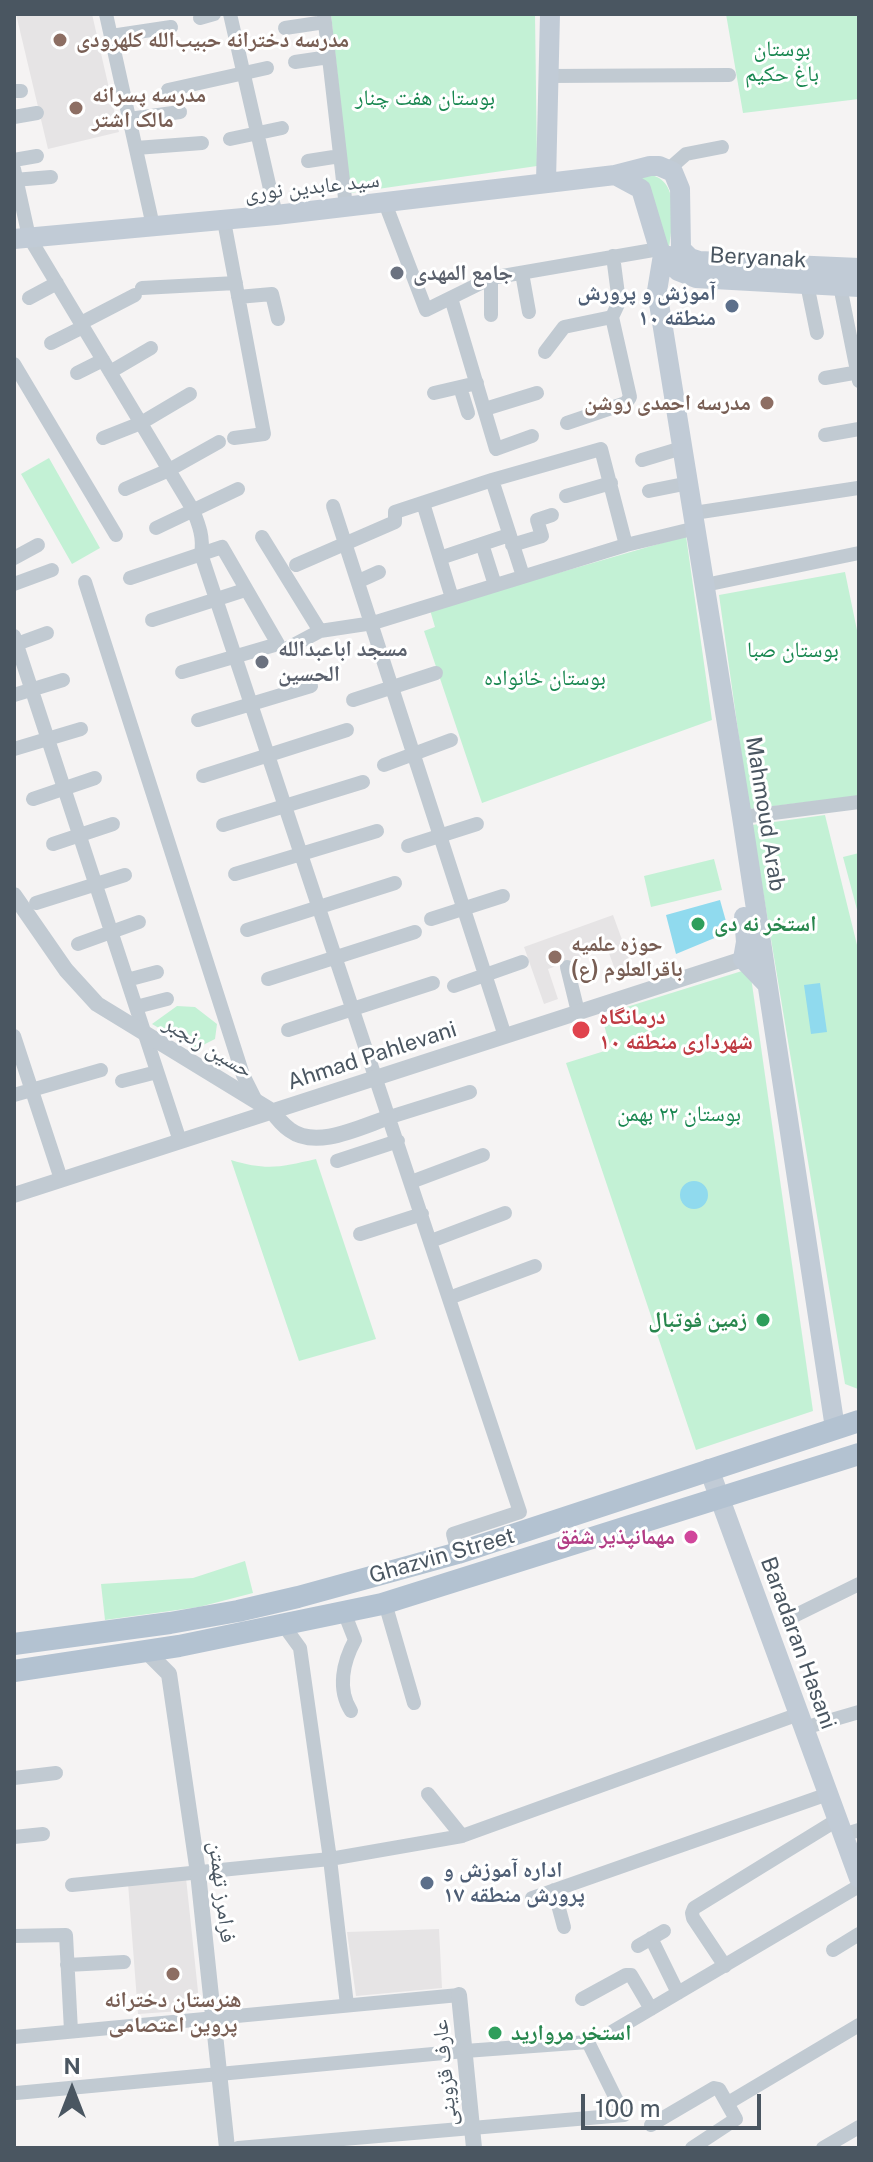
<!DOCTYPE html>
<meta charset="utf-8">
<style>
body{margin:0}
#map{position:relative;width:873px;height:2162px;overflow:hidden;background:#f5f3f3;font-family:"Public Sans",sans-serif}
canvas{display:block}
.frame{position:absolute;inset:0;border:16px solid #4a5661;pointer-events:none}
.north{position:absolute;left:32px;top:2050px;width:80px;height:80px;-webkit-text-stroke:6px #fff;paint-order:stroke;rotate:0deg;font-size:22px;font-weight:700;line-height:32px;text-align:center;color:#4a5661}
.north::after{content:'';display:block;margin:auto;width:28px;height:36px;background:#4a5661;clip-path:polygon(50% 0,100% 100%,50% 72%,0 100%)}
.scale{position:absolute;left:581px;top:2094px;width:180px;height:36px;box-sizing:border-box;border:4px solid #4a5661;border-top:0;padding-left:10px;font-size:24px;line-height:28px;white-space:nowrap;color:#4a5661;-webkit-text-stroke:6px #fff;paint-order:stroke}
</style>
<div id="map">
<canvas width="873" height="2162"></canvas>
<div class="frame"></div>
<div class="north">N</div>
<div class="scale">100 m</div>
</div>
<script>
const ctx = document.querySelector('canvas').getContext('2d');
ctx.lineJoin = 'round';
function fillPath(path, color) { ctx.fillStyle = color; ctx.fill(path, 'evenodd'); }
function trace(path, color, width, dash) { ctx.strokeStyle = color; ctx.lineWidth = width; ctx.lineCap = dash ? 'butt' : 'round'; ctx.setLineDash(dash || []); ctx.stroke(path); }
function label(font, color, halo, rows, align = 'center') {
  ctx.font = font + ' "Public Sans","Noto Naskh Arabic",sans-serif'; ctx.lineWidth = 6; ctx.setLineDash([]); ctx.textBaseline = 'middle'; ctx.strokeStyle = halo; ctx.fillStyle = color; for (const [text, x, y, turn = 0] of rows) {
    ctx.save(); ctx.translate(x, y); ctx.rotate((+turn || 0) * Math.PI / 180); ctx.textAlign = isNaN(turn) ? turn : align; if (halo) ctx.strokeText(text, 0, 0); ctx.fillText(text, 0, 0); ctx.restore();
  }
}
const education = new Path2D(`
 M16,14h76l27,118 -71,17z
 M613,915l19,52 -16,5 -9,-24 -59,21 10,30 -14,5 -20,-57z
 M186,1878l13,123 -5,9 -56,4 -10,-131z
 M439,1929l3,59 -86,8 -9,-64z`);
const green = new Path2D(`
 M331,14h204l2,152 -187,27z
 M726,14h133v85l-116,14z
 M639,174c43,-2 34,44 30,75z
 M49,458l51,90 -28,16 -51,-90z
 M686,536l26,184 -230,83 -58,-172 11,-4 -5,-17z
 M845,572l14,68v156l-110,13 -30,-214z
 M825,815l34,138 -1,436 -13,-5 -93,-559z
 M859,853v64l-16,-60z
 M714,859l8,31 -71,17 -7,-31z
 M742,971l9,6 62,434 -117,39 -130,-387 45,-14 -10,-34z
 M177,1006l18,1 22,17 -2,15 -20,10 -43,-25z
 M316,1159l60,180 -77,22 -68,-201c36,11 50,7 85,-1z
 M245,1561l8,32 -54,14 -94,13 -4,-36 92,-6z`);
const water = new Path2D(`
 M720,900l9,32 -53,22 -10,-39z
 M820,983l7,49 -16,2 -7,-49z
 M680 1195a14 14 0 1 1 28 0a14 14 0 1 1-28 0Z`);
const minor = new Path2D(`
 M106,14l47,212
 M230,14l46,201
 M324,14l22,193
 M200,18l14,-4
 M285,28l40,-6
 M111,36l60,-9
 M295,62l34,-5
 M548,76l181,-1
 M168,90l99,-22
 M14,91h7
 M14,117l23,-4
 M129,119l51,-7
 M230,139l52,-11
 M136,148l66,-5
 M14,160l23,-4
 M308,161l32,-5
 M14,169l15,68 164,273c6,15 11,28 8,44l319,958 -67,22 5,19
 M669,169l17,-15 36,-7
 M14,180l37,-3
 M385,203l41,107 65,-32 168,-29
 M224,221l40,213 -30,4
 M522,273l7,39
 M491,278v37
 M807,284l10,49
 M840,286l19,95
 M142,288l94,-5
 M238,297l34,-3 6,25
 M29,298l28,-15
 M451,298l45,151 36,-13
 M81,323l54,-28
 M51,343l32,-16
 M545,352l19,-25 48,-10
 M14,364l102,171
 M110,372l41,-24
 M77,373l26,-13
 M825,378l34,-6
 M460,387l8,26
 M434,393l43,-10
 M485,409l52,-16
 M567,423l59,-20 4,-6 -18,-80 7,-15 -6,-46
 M825,435l34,-6
 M103,438l38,-15 49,-29
 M642,460l40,-12
 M492,480l31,96
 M125,489l44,-19 50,-28
 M649,491l40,-8
 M566,496l45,-13
 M423,503l29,95
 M333,506l172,530
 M694,513l164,-25
 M156,528l82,-39
 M262,537l58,94
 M482,544l13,41
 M512,545l30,-9 -5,-16 15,-5
 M14,558l24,-13
 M440,558l69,-23
 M296,565l99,-43v-10l97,-32 109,-31 25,96
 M130,578l92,-31 56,97 -96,28
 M359,581l20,-9
 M85,582l158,493 13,26
 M14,584l38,-14
 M705,585l154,-32
 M152,620l93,-30
 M14,636l166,505
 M14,645l33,-12
 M288,648l32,-17 53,-8 253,-78 70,-17
 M14,695l49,-15
 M353,700l83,-27
 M198,720l113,-34
 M14,749l67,-20
 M384,765l67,-25
 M203,776l144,-46
 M33,799l62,-21
 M742,817l117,-15
 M223,825l140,-43
 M53,844l60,-20
 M408,846l69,-22
 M235,874l142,-43
 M36,903l89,-28
 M431,919l72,-23
 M247,930l148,-47
 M78,944l61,-22
 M567,967l11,45
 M268,979l147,-47
 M127,980l30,-8
 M454,986l68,-24
 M136,1007l31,-8
 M288,1030l145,-47
 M14,1036l47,143
 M122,1081l35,-9
 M14,1095l87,-25
 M390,1117l80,-25
 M337,1161l61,-20
 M411,1182l72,-27
 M360,1234l62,-20
 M431,1241l74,-28
 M449,1298l86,-32
 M385,1603l29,100
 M344,1612l11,28c-12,22 -18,49 -4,71
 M796,1615l63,-31
 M284,1626l16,22 30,211 17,146
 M804,1728l55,-16
 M14,1778l42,-5
 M428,1794l34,42
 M843,1835l16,-5
 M14,1837l29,-3
 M72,1885l258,-26 132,-23 337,-122
 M554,1890l10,37
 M532,1898l296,-104
 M14,1936l52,-1 5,96
 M651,1938l27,55
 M638,1946l26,-15
 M833,1950l26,-16
 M67,1965l57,-3
 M725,1966l-32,-48 -1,-5 2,-5 143,-88
 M582,1999l44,-24h5l20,34
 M610,2033l249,-147
 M14,2037l445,-42
 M16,2093l449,-42 123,-9 36,73 -386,33
 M728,2103l131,-78
 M651,2125l63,-37 5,1 17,30 -44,29
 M823,2148l36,-21`);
const tertiary = new Path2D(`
 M14,895l52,75 31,34 175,107c5,7 11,14 18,19 27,20 72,-4 100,-13
 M14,1195l729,-236
 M146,1651l23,23 29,199 29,275
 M459,1995l15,153`);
const secondary = new Path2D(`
 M546,181l4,-167
 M14,239l262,-24 339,-40 35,-9h9l14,6 7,17 1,60 -6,8 -12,-2 -4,-6 -18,-60 -26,-14
 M681,249l9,9 9,3 160,7
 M663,255l-6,36 85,526 93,611
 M663,255l15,16 18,7 163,9
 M744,917l2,25 -3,17 22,23
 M709,1469l150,409`);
const primary = new Path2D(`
 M14,1644l156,-21 68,-12 60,-14 160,-44 401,-132
 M14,1671l165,-25 203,-42 477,-150`);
const markers = [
 [60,40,8,"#8d6e63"],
 [76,108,8,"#8d6e63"],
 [397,273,8,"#6b7280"],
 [732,306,8,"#5c6f8a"],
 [767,403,8,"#8d6e63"],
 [262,662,8,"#6b7280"],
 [698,924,8,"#2e9e5b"],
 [555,957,8,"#8d6e63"],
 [581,1030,10,"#e0444e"],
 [763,1320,8,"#2e9e5b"],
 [691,1537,8,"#d1479c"],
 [427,1883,8,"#5c6f8a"],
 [173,1974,8,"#8d6e63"],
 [495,2033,8,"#2e9e5b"]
];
const educationNames = [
 ["مدرسه دخترانه حبیب‌الله کلهرودی",76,40],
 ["مدرسه پسرانه",92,95],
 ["مالک اشتر",92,120],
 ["مدرسه احمدی روشن",751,403,"right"],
 ["حوزه علمیه",571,944],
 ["باقرالعلوم (ع)",571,969],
 ["هنرستان دخترانه",173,2000,"center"],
 ["پروین اعتصامی",173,2025,"center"]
];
const parkNames = [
 ["بوستان",782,49],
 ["باغ حکیم",782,74],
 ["بوستان هفت چنار",425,98],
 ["بوستان صبا",793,650],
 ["بوستان خانواده",545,678],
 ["بوستان ۲۲ بهمن",679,1114]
];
const streetNames = [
 ["سید عابدین نوری",312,187,-6],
 ["Beryanak",758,258,3],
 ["Mahmoud Arab",765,814,81],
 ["حسین رنجبر",208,1047,31],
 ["Ahmad Pahlevani",372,1056,-18],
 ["Ghazvin Street",442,1556,-16],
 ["Baradaran Hasani",798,1643,70],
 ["فرامرز تهمتن",222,1892,83],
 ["عارف قزوینی",445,2073,-95]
];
const worshipNames = [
 ["جامع المهدی",413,273],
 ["مسجد اباعبدالله",278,649],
 ["الحسین",278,674]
];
const serviceNames = [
 ["آموزش و پرورش",716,293],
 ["منطقه ۱۰",716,318],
 ["اداره آموزش و",443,1870,"left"],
 ["پرورش منطقه ۱۷",443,1895,"left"]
];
const leisureNames = [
 ["استخر نه دی",714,924],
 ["زمین فوتبال",747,1320,"right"],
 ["استخر مروارید",511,2033]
];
const healthNames = [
 ["درمانگاه",599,1017],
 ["شهرداری منطقه ۱۰",599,1042]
];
const hotelNames = [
 ["مهمانپذیر شفق",675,1537]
];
fillPath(education, '#e6e4e5');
fillPath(green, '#c3f1d5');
fillPath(water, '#90daee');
trace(minor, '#c1cad2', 14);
trace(tertiary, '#c1cad2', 16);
trace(secondary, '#c1cbd6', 20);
trace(primary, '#b3c2d1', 22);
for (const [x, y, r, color] of markers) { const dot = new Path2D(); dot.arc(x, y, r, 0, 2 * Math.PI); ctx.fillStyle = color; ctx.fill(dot); trace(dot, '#fff', 3); }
label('bold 22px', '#785e54', '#fff', educationNames, 'left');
label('22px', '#17864f', '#fff', parkNames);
label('22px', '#4a5661', '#fff', streetNames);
label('bold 22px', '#5b616d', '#fff', worshipNames, 'left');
label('bold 22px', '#4e5e75', '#fff', serviceNames, 'right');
label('bold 22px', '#27864d', '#fff', leisureNames, 'left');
label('bold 22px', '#be3a42', '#fff', healthNames, 'left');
label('bold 22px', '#b23c85', '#fff', hotelNames, 'right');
</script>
